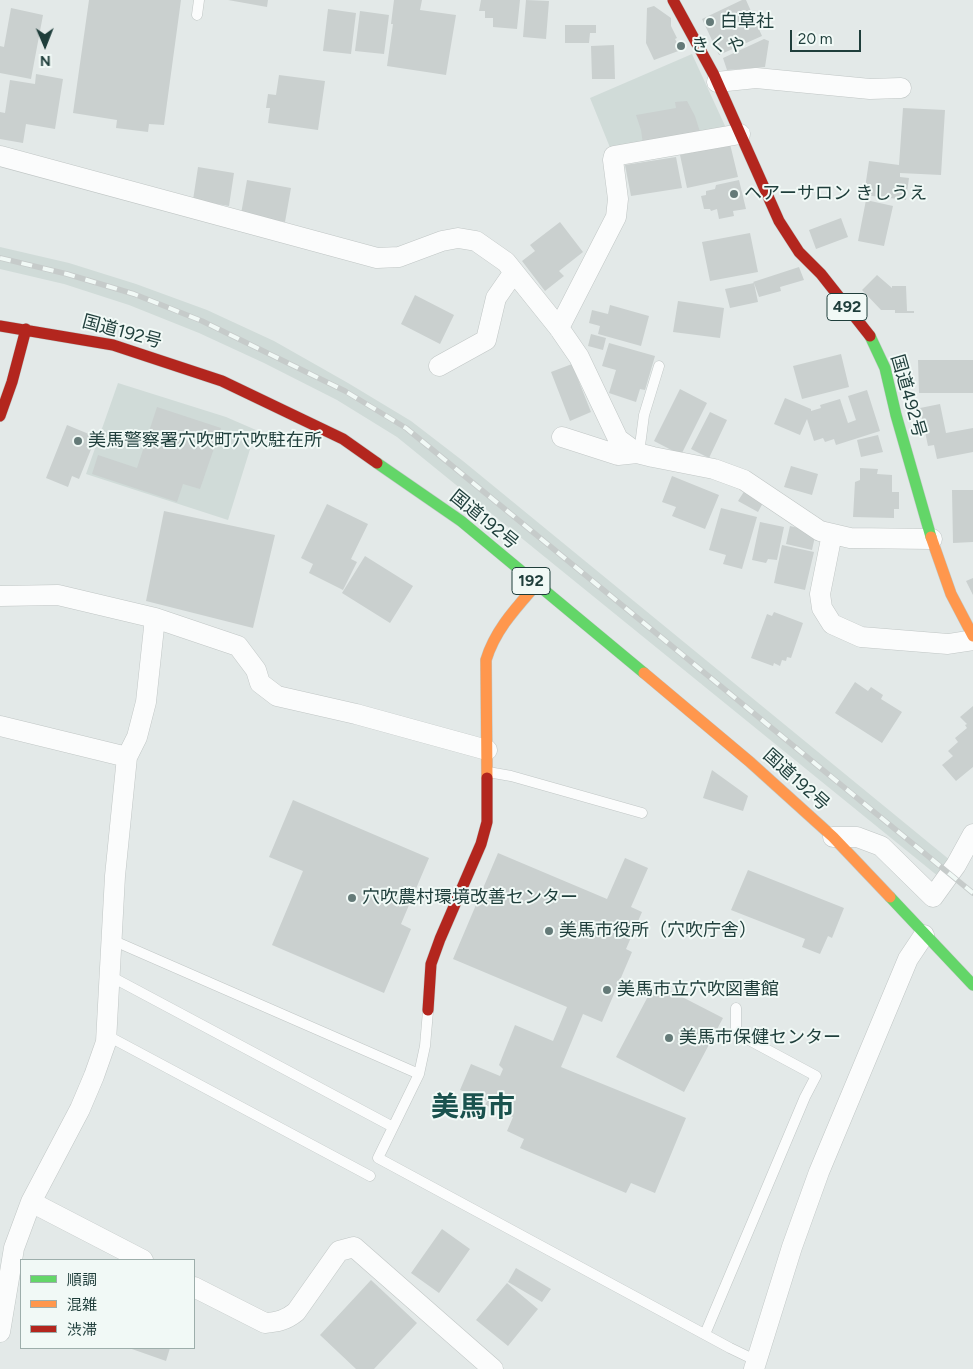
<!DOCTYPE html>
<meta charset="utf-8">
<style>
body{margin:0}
#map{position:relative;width:973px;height:1369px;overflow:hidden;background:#e3e9e8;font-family:Figtree,"Noto Sans JP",sans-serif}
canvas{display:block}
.legend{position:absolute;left:20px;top:1259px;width:175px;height:90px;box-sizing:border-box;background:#f1f9f6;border:1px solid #9daeab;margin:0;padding:6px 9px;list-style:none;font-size:15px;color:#1f3e3b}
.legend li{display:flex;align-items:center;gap:10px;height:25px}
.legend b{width:25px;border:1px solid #9daeab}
.north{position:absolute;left:20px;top:20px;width:50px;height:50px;-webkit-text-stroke:4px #f1f9f6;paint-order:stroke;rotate:179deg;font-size:14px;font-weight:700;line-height:20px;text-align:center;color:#1f3e3b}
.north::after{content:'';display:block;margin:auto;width:18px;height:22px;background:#1f3e3b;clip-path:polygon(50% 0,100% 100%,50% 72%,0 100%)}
.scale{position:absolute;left:790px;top:30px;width:71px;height:22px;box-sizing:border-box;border:2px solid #1f3e3b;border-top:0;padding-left:6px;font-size:15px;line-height:18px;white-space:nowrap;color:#1f3e3b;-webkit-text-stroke:4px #f1f9f6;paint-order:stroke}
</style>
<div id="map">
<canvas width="973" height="1369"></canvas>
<ul class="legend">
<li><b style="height:6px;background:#63d668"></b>順調</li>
<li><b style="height:6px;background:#ff974d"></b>混雑</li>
<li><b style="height:6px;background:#b3261e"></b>渋滞</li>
</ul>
<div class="north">N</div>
<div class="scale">20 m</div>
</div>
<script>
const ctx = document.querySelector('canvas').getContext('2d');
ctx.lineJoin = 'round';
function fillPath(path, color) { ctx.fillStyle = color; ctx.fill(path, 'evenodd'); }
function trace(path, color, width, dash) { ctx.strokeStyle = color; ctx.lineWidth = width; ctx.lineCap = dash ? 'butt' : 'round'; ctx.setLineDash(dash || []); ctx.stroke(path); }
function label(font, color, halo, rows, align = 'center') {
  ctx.font = font + ' Figtree,"Noto Sans JP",sans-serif'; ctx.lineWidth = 4; ctx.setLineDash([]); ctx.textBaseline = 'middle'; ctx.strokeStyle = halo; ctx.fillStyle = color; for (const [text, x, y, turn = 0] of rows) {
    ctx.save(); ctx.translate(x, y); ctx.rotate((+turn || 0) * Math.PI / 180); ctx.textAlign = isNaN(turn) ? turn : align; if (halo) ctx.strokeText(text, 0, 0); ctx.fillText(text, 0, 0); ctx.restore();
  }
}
const built = new Path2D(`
 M692,54l34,74 -115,22 -21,-52z
 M0,247l69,16 67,21 71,26 67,31 74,42 63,38 52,40 493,404 -12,16 -547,-444 -60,-37 -73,-37 -65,-30 -70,-28 -65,-21 -64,-15z
 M118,383l108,34 30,13 -28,90 -142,-46z`);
const building = new Path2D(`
 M89,0h92l-17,125 -15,-1 -1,8 -32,-4 1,-8 -44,-7z
 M228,0h40l-1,7z
 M394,0h28l-2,10 36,5 -10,60 -59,-9 6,-42h-2z
 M481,0h39l-3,29 -24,-2v-9h-8v-7h-6z
 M526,0l23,1 -3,38 -23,-2z
 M742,0h4l16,36 -43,19 -17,-36z
 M654,6l17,12v8l6,12 -2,1 6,11 -27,10 -8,-17 1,-35z
 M11,8l32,7 -12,64 -31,-6v-27l4,1z
 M328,9l28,4 -5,41 -28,-3z
 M360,11l29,4 -5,39 -29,-3z
 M565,25h31v8h-6l-1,10h-24z
 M764,39l5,2 -4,26 -38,3 -4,-12z
 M614,45l1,34h-23l-1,-33z
 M36,74l27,5 -8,50 -29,-5 -3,19 -23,-4v-27l5,1 5,-33 25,4z
 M279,75l46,6 -7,49 -50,-7 2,-15h-4l2,-14 8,1z
 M687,101l8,15 5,16 -57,12 -2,-14 -5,-15 40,-7 -1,-6z
 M903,108l42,2 -4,65 -41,-2v4l9,1 -3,22 -42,-5 5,-34 30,4z
 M730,144l8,33 -51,11 -7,-33z
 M676,157l6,31 -51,8 -6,-31z
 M198,167l36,6 -5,33 -36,-6z
 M247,180l44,8 -6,34 -44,-8z
 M739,180l7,29 -13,2 1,5 -15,3 -2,-10 -6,2 -1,-2h-6l-3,-13 5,-1v-4l9,-2 1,-4z
 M866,200l27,6 -9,40 -26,-5z
 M841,218l7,19 -32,12 -7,-19z
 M560,222l23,30 -24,19 5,5 -19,15 -23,-30 13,-10 -5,-6z
 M750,233l8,39 -48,9 -8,-39z
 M799,267l5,13 -24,7 1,4 -22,6 -5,-14 4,19 -28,6 -5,-19 29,-6 -1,-1z
 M877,275l15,13v-2h14l1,25h7v2h-19v-3h-14l-19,-20z
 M415,295l39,20 -14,29 -39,-20z
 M678,301l46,7 -4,30 -47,-6z
 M610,305l39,11 -8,30 -43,-12 2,-8 -11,-3 3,-13 16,4z
 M591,334l15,4 -3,12 -15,-4z
 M609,343l46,13 -10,34 -5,-1 -4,13 -27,-9 7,-23 -14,-4z
 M841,354l8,33 -47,12 -9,-33z
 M918,360h55v33h-54z
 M572,364l19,48 -21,9 -19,-49z
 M680,389l27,14 -26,52 -27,-14z
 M867,390l13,41 -44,14 -2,-6 -9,3 -2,-4 -9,3 -7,-22 -7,16 -26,-11 11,-26 26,11v2l10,-3 -1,-3 20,-6 8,24 8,-3 -8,-24z
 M940,404l6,29 27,-5v24l-36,7 -3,-14 -6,1 -8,-38z
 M157,407l64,21 -21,61 -17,-5 -6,18 -85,-28 6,-19 39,13z
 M710,412l17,8 -18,38 -18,-9z
 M67,425l29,12 -17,42 -7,-3 -4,11 -22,-9z
 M878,435l5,17 -22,5 -4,-17z
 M791,466l27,8 -6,21 -28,-8z
 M860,468l18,1 -1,5 15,1v17h7v17h-5v9l-41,-1 2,-35 5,-2z
 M672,476l47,19 -14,34 -33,-13 4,-9 -14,-5z
 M745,490l19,11 -6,11 -20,-11z
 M952,490h21v52l-20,1z
 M327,504l41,20 -17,35 6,3 -14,28 -34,-17 4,-9 -12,-6z
 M721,508l36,9 -15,52 -19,-5 3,-9 -17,-5z
 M164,511l111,24 -22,93 -107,-27z
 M760,522l24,5 -7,33 -9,-1 -2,4 -14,-3z
 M790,526l26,6 -4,18 -26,-6z
 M782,545l32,7 -9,38 -31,-7z
 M365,556l48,30 -23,37 -48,-30z
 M973,578v17l-7,-14z
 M774,612l29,11 -12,35 -4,-1 -1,4 -4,-1 -2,6 -6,-3 -1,3 -22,-8 16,-44 5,2z
 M855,682l13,9 3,-4 12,8 -2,4 21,13 -20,31 -47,-30z
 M973,706v61l-17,14 -14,-16 11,-9 -5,-5 10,-9 -3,-4 12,-10 -2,-3 2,-1 -7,-7z
 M712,770l36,26 -5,15 -40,-13z
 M293,800l136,58 -28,66 10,5 -27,64 -112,-48 31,-74 -34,-14z
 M498,853l109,46 18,-41 23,10 -17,39 11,5 -16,37 6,3 -30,70 -19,-8 -22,53 125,51 -31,75 -24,-10 -5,10 -106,-45 4,-9 -17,-8 6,-14 -28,-12 2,-4 -27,-11 11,-26 29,12 3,-7 -4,-4 16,-40 38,16 14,-34 -114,-48z
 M748,870l96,38 -12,30 -4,-2 -8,18 -18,-7 3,-8 -74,-29z
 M655,983l68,35 -39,74 -68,-35z
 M442,1229l28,20 -31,44 -28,-20z
 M516,1268l35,21 -9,13 -34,-20z
 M371,1280l46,43 -43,46h-18l-36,-34z
 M507,1283l31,26 -30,37 -32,-26z
 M129,1348h41l-4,13z`);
const lane = new Path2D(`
 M197,15l2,-15
 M639,453l5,-38 15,-49
 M488,772l23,4 131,37
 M112,940l307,134 6,-28 3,-35
 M110,976l283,151
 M106,1035l264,141
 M419,1074l-41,84 352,190 27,13
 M705,1334l100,-237 11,-21 -80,-43v-25`);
const street = new Path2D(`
 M717,82l39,-4 114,11 31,-1
 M0,156l377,102 22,-1 43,-16 16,-3 18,3 30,21 53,66 20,29 39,82 19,14 16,4 61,12 30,11 76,51 30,7 82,1
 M559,328l57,-111 2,-18 -5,-39 1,-4 126,-22
 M439,366l47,-26 10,-42 18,-26
 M562,437l56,18 19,-2
 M832,534l-12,60 2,14 10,16 29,13 87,7 25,-4
 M0,596l58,-1 97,23 83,28 18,24 4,13 17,13 79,18 131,36
 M0,726l127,31
 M833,837h24l24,9 52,51 23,-32 17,-31
 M31,1202l112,58
 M194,1287l71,36c13,-1 21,-3 31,-11l43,-61 15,-4 139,122
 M0,1332l14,-84 17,-46 49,-93 14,-33 12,-34 9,-166 12,-119 10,-20 9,-35 9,-84
 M754,1369l38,-122 27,-75 89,-213 16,-24`);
const fast = new Path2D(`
 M870,336l15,32 11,47 35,122
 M377,463l84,58 183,152
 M890,897l83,88`);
const slow = new Path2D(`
 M931,537l20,57 22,42
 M644,673l106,89 83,75 57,60
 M487,778l-1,-118c9,-30 30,-52 50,-75`);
const jam = new Path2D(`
 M673,0l41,75 65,146 20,31 22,22 49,62
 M0,326l113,19 109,36 121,58 34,24
 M0,416l12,-34 14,-53
 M428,1010l3,-46 9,-25 41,-95 6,-22v-44`);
const rail = new Path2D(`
 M0,258l67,16 67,20 68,27 143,70 61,37 567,465`);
const markers = [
 [710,22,5,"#647a78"],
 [681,46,5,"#647a78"],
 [734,194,5,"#647a78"],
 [78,441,5,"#647a78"],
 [352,898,5,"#647a78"],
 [549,931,5,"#647a78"],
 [607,990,5,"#647a78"],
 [669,1038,5,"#647a78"]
];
const shields = [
 [847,307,40],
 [531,581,38]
];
const shieldNames = [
 ["492",847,307],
 ["192",531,581]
];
const poiNames = [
 ["白草社",720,22],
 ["きくや",691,46],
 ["ヘアーサロン きしうえ",744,194],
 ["美馬警察署穴吹町穴吹駐在所",88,441],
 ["穴吹農村環境改善センター",362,898],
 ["美馬市役所（穴吹庁舎）",559,931],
 ["美馬市立穴吹図書館",617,990],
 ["美馬市保健センター",679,1038]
];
const streetNames = [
 ["国道192号",122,332,15],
 ["国道492号",908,396,74],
 ["国道192号",484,520,39],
 ["国道192号",796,780,42]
];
const townNames = [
 ["美馬市",473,1108]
];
fillPath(built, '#d0dbd8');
fillPath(building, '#cad0cf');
trace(lane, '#c0c6c5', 11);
trace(street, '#c0c6c5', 21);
trace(fast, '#bfc7c5', 12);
trace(slow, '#bfc7c5', 12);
trace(jam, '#bfc7c5', 12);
trace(lane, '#fbfcfc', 10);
trace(street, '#fbfcfc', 20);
trace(fast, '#63d668', 11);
trace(slow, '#ff974d', 11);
trace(jam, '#b3261e', 11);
trace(rail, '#c6cbca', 5.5);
trace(rail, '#f1f9f6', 4, [11]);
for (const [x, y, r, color] of markers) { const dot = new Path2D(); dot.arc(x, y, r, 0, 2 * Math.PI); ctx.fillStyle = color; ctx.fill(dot); trace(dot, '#f1f9f6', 2); }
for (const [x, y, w] of shields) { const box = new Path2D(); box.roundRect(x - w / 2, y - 13.5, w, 27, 4); ctx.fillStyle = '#f1f9f6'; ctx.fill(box); trace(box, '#1f3e3b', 1); }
label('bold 16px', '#1f3e3b', null, shieldNames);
label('18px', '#1f3e3b', '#f1f9f6', poiNames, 'left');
label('18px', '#1f3e3b', '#f1f9f6', streetNames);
label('bold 28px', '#1a524e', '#f1f9f6', townNames);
</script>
